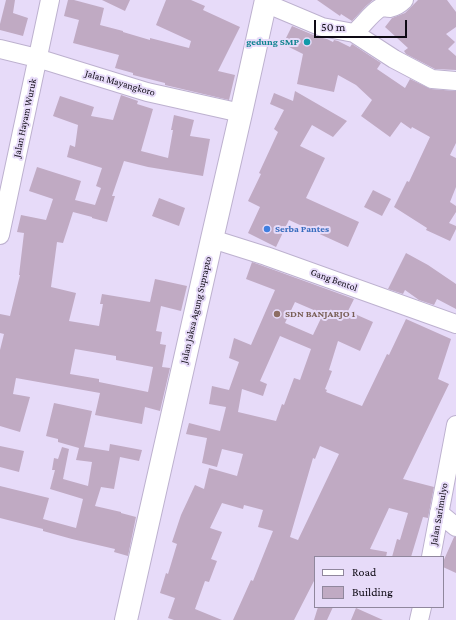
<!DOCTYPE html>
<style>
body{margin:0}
#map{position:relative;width:456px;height:620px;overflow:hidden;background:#e7dbf9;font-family:"Crimson Pro",serif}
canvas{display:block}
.legend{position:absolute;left:314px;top:556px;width:130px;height:52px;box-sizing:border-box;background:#e7dbf9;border:1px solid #90879d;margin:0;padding:5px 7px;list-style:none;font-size:12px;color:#0e0a14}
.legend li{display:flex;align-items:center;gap:8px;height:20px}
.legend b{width:20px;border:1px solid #90879d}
.scale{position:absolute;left:314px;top:20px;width:93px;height:18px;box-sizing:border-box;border:2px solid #0e0a14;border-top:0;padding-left:5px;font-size:12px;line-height:14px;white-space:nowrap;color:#0e0a14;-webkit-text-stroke:3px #e7dbf9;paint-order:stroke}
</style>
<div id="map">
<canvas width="456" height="620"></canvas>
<ul class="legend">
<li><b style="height:5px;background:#fff"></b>Road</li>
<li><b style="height:11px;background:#c0aac3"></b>Building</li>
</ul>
<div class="scale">50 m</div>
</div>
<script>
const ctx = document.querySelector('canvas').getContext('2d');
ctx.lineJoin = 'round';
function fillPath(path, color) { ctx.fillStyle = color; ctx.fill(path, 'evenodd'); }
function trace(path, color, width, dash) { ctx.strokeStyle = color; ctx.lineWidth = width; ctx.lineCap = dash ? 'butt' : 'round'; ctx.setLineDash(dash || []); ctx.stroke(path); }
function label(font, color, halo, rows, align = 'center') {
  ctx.font = font + ' "Crimson Pro",serif'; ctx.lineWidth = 4; ctx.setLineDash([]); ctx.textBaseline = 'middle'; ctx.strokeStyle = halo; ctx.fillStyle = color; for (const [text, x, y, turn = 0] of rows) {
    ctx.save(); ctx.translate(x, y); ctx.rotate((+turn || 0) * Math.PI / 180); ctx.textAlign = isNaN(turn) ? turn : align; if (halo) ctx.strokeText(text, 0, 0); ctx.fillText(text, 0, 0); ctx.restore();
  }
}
const building = new Path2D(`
 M6,0h9l-2,13 15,5 -5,18 -23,-6v-6z
 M68,0h6l30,8 -4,17 23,6v1l27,8v-2l39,10 2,-7 -35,-16 10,-25h25l14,6 -2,4 37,17 -22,44 17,4 -6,25 -64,-15v-2l-32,-8v-2l-18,-5 4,-13 -46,-12 6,-23 -15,-4z
 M102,0h28l-5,11z
 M317,0h56l-7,6 -14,15 -11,-7 -1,2z
 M418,0h29l9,12v15l-10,7 9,8 -7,7 8,7v14l-21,-1 -29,-15 -2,-3 4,-3 -23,-21 7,-9 13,-5z
 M292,26l26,11 9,2 6,3 1,-2 4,1 12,6 2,-3 29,19 -4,6 28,19 5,-9 21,10 25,2v52l-6,12 6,3v29l-6,15 6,4v6l-7,11 7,3v3l-6,12 -24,-11 1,-2 -33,-21 13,-26 2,1 21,-45 -18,-10 -1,2 -10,-7 -11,15 -29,-21 11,-16 -16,-15 -18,-10 -4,17 -37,-8 6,-30 -20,-10z
 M295,91l52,30 -14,16 -21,-12 -12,21 25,12 -19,40 53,24 -11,25 -59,-27 -13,27 -28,-14 12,-26 -12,-6 13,-27 -2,-1 19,-41 -4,-3 10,-19 -14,-6 4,-11 19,8z
 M121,95l17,6 -1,3 16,5 -12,42 27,7 5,-28h-2l3,-15 20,5 -4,16 20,3 -7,37 -55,-9 -24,-6 -12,35h3l-8,26 -15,-4v-1l-19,-5 -10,31 -6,-1 -6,45 25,6 -7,28 30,5 4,-22h-3l2,-10 48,8 5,-23 32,7 -6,25 -20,-5 -5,25 6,1 -2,12 6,1 -4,22 8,1 -10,43 -15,-4 -3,17 -47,-9 5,-22 -84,-15 -3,16 17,3 -10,35 -20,-6v-76l4,-16 -4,-1v-19l10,2 10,-41h-1l5,-42 -7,-1 4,-17 25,5 7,-21 -24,-8 8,-24 44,14 -6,19 20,5 6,-17 -5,-2 6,-18 -35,-11 3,-12 5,2 3,-22 -25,-9 7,-20 34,11 -3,9 22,4zM75,349l41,7v4l37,7 -5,25 -49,-10v-3l-29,-5z
 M373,190l18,9 -9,17 -18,-9z
 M159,198l26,10 -6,18 -27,-10z
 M406,253l22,12 28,19v25l-19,-10 -3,6 -15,-5 -14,-10 -2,4 -15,-5z
 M252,262l102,37 -6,12 25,11 -13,29 -22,-10 -9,29 3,1 -7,18 2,1 -1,2 36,14 25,-52 2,1 17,-36 45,20 -13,40 11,5 -46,95 31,8 -6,31 -5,-1 -12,40h-19l5,-18 3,1 8,-27 -19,-5 -19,41 17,3 -1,5h-71v22l-21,41h-61l18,-40 2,1 20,-50 -15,-4 5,-17 -19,-5 -1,4 -21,-6 -12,25 12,4 -11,27 6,2 -8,21 -4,-1 -10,28 27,11h-48l-6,-2 7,-20 -15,-5 6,-20 2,1 9,-30 -5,-2 9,-27 14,-30 9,4 5,-21 28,8 6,-22 -21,-5 -5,18 -15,-4 5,-25 -21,-4 3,-11 31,8 6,-24 -17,-3 3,-18 17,4 10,-28 -10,-4 5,-20 17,7 24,-55 -29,-11zM295,302l28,12 -10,21 -28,-12zM280,336l31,13 -11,31 -6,-2 -10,27 -2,-1 -6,17 -38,-9 4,-23 21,7 4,-12 -7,-3zM320,446l19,8 -41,86 -8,-3 23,-79 2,1z
 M54,403l38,8 -8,36 25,4 1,-7 32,6 -3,11 -19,-4 -6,32 -13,-2 -6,19 26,6v1l15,4 -8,39 -14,-4 1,-3 -43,-10 -29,-8v-2l-43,-11v-32l49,12 -6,21 33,9 7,-29 -33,-10 5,-19h-3l2,-12 4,1 4,-12 7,2 -6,30 25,7 4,-24 -16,-2 3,-12 -21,-6v-3l-12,-3z
 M0,446l24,5 -5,21 -19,-5z
 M454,537h2v36l-13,-6v-5z
 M318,607h15l-6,13h-13z
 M356,608l27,12h-32z`);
const minor = new Path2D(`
 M265,3l57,24 32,6 40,26 38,20 24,2
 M354,33c9,-7 16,-19 26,-25 4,-2 5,0 10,0 5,-1 10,-4 14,-8
 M0,49l37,9 110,34 94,21
 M0,235l50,-235
 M212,239l54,17 190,68
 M439,513l17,14
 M431,557l25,-132
 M419,620l3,-13`);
const major = new Path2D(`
 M126,620l86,-381 29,-126 25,-113`);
const markers = [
 [307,42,4,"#0f9aa8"],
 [267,229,4,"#3f7fe0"],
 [277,314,4,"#8d6e63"]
];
const cultureNames = [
 ["gedung SMP",299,42]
];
const streetNames = [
 ["Jalan Mayangkoro",120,83,16],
 ["Jalan Hayam Wuruk",25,118,-78],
 ["Gang Bentol",334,280,20],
 ["Jalan Jaksa Agung Suprapto",196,310,-77],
 ["Jalan Sarimulyo",439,514,-80]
];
const shopNames = [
 ["Serba Pantes",275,229]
];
const educationNames = [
 ["SDN BANJARJO 1",285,314]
];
fillPath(building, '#c0aac3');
trace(minor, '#bdb1cf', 20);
trace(major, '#bdb1cf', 24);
trace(minor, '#fff', 18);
trace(major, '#fff', 22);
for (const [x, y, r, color] of markers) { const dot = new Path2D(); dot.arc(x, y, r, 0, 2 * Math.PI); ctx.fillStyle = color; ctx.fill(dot); trace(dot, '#e7dbf9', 1.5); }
label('bold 10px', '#0d838f', '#e7dbf9', cultureNames, 'right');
label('10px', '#0e0a14', '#e7dbf9', streetNames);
label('bold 10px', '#366cbe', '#e7dbf9', shopNames, 'left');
label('bold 10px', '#785e54', '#e7dbf9', educationNames, 'left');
</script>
